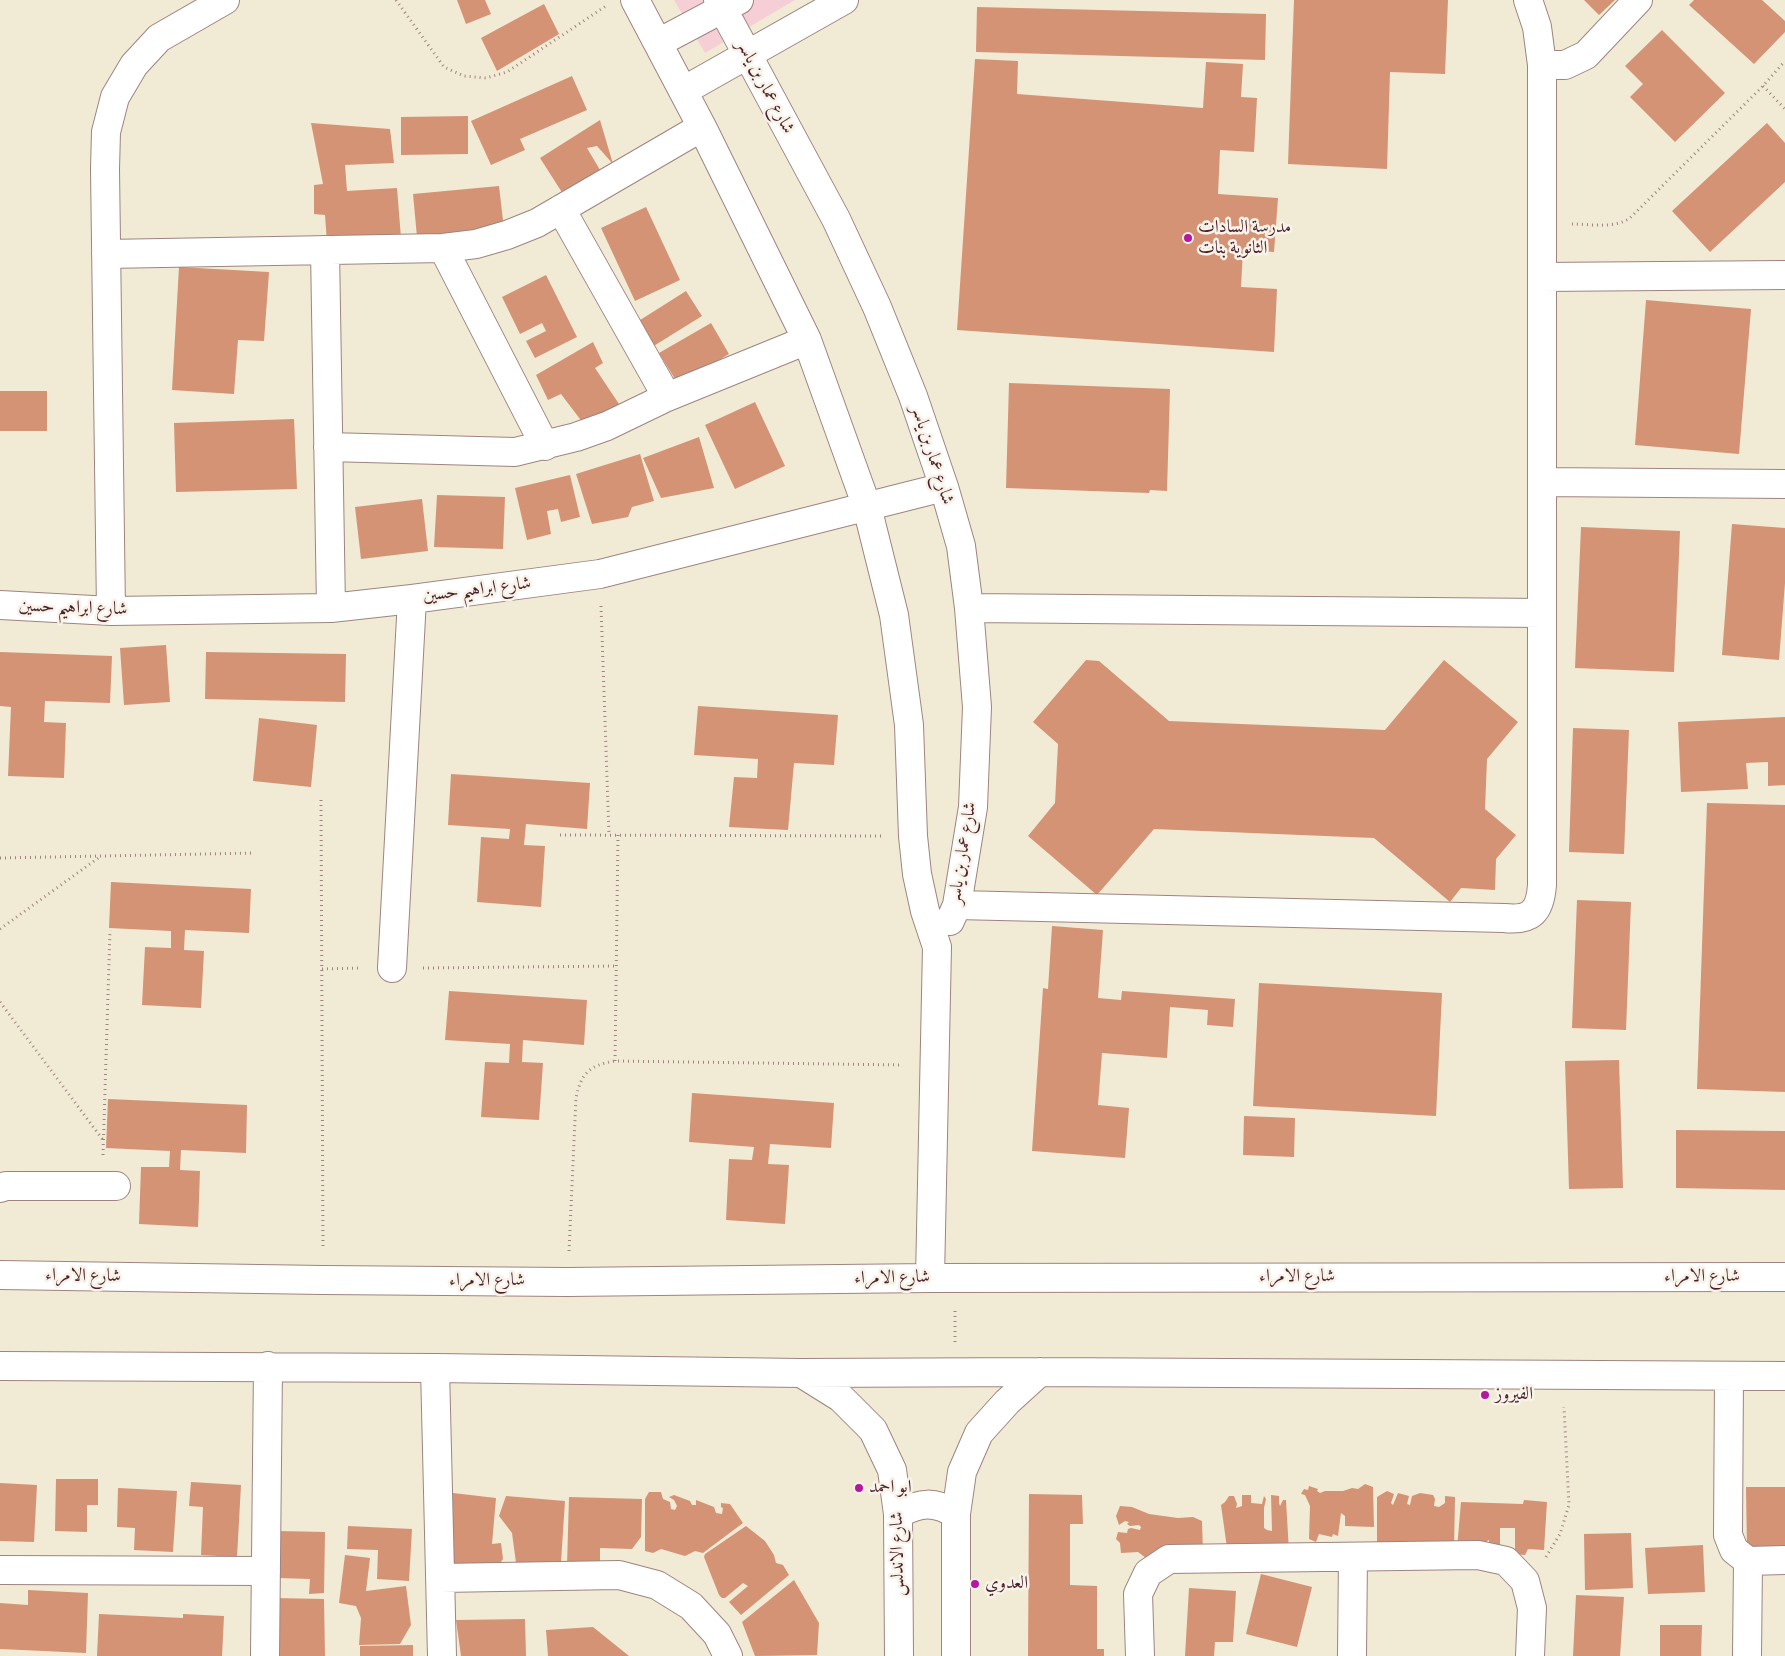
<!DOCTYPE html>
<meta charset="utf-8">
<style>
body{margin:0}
canvas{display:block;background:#f1ead5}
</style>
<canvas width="1785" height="1656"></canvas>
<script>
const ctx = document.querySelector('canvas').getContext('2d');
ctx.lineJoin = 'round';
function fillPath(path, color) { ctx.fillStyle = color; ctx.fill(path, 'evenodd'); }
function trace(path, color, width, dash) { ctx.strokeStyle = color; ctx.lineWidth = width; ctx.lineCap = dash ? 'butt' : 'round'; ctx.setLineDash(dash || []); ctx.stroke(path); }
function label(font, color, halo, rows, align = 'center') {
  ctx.font = font + ' Alegreya,Amiri,serif'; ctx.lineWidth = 5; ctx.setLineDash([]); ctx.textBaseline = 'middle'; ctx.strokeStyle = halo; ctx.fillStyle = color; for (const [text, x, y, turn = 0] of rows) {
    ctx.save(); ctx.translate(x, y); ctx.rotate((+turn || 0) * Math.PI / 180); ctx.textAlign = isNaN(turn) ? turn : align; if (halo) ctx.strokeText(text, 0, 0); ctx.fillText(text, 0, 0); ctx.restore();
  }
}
const built = new Path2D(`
 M674,0h121l-90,53z`);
const building = new Path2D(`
 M457,0h28l6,14 -25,10z
 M1294,0h154l-3,74 -55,-2 -3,97 -99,-5z
 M1584,0h31l-16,15z
 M1694,0h68l23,21v11l-31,32 -65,-59z
 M544,4l15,30 -62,37 -16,-33z
 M977,7l289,7 -1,46 -289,-8z
 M1662,30l63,63 -50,49 -45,-45 13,-13 -18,-18z
 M975,59l43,2 -1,33 186,14 3,-46 37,2 -2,33 16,1 -3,54 -34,-2 -2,44 60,4 -4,54 -31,-2 -2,37 36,2 -3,63 -317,-22z
 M572,76l15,34 -67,29 5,11 -34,15 -20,-44z
 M468,116v38l-67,1v-38z
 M600,120l13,44 -16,-18 -10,2 13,22 -37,24 -23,-36z
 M311,123l79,6 4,34 -49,2 2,26 50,-3 4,50 -74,4 -2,-27 -11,-1v-29l9,-1z
 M1767,123l18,20v39l-75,70 -38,-41z
 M499,186l5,43 -87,8 -4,-43z
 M646,207l34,73 -45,21 -34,-73z
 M179,267l90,5 -5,69 -26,-1 -4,54 -62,-4z
 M546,275l31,62 -42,21 -9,-17 20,-10 -4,-8 -22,11 -18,-37z
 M686,291l16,25 -50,31 -15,-25z
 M1646,300l105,9 -12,145 -104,-9z
 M711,323l18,31 -51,30 -19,-31z
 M593,342l10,21 -8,5 24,36 -36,19 -22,-29 -13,6 -12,-25z
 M1009,383l161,6 -3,102 -17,-1 -1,3 -143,-5z
 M0,391h47v40h-47z
 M755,402l30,64 -50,23 -30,-64z
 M294,419l3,70 -121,3 -2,-69z
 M699,437l15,51 -53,10 -18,-40z
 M640,454l14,47 -22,6 -4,10 -36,7 -16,-50z
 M570,475l10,42 -19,5 -3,-13 -11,2 4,23 -24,6 -12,-52z
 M437,495l68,2 -2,52 -69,-2z
 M422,499l6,52 -67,8 -6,-52z
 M1732,524l53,4v55l-6,77 -57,-5z
 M1581,527l99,4 -6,141 -99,-4z
 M166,645l4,57 -46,3 -4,-57z
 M0,652l112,4 -2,47 -65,-2 -1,21 22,1 -2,55 -56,-2 3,-69 -11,-1z
 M206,652l140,2 -1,48 -140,-3z
 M1086,660l13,1 70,60 216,9 59,-70 74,62 -31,37 -2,50 31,26 -20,24 -1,31 -34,-2 -11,14 -76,-64 -220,-9 -57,66 -69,-59 27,-33 3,-59 -25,-22z
 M698,706l140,9 -4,50 -40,-2 -6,67 -59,-3 5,-50 23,1 1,-19 -64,-4z
 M1785,717v68l-17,1v-24l-22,1 2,26 -67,3 -3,-70z
 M259,718l58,7 -6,62 -58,-6z
 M1573,728l56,2 -5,124 -55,-2z
 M451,774l139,9 -3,46 -61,-5 -2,21 21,1 -4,61 -64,-5 4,-65 28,2 1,-10 -62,-4z
 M1707,803l78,2v287l-88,-3z
 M111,882l140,7 -2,44 -64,-3 -1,20 20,1 -3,57 -59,-3 3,-58 26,1v-17l-62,-3z
 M1577,900l54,2 -5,128 -54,-2z
 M1052,926l51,4 -5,68 23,2 1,-9 113,8 -2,28 -26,-2 1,-15 -38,-3 -3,51 -65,-5 -4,52 31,3 -4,50 -93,-7 11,-163 5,1z
 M1259,983l183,10 -6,123 -183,-10z
 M449,991l138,9 -3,45 -61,-5 -1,22 21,1 -4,57 -58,-3 4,-55 24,1 1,-19 -65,-4z
 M1619,1060l4,128 -54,1 -4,-128z
 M692,1093l142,10 -3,45 -61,-4 -2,20 21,1 -4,59 -59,-4 3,-61 23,1 2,-13 -65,-5z
 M108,1099l139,6 -1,48 -65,-3 -1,20 20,1 -2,56 -59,-3 2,-57h28l1,-16 -64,-3z
 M1244,1116l51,2 -1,39 -51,-2z
 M1676,1130l109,1v59l-109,-2z
 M56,1479h42v26h-11v27l-32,-1z
 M191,1482l50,3 -4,72 -36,-2 2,-48 -14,-1z
 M0,1483l37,2 -3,57 -34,-1z
 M1365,1484l8,3 1,40 -29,-1v-10l-4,-3 -3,23 -5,-2 -1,3 -13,-3 -3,8 -7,-3 1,-33 -5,-11 -4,-1 3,-5 4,1 1,-4 9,3 -1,2 3,2 5,-2h18l9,-3 6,1z
 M1746,1487h39v65h-38z
 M118,1488l59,3 -4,61 -39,-2 1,-22 -18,-1z
 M1387,1491l7,3 -3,9 2,2 5,-12 11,3 -2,8 3,1 2,-9 8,-3 13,2 2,4 -1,7 5,1 6,-4v-7l10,1 -1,54 -77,-1v-53z
 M649,1492h12l2,7 7,3 1,7 4,1 2,-4 -3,-6 -5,-3 5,-2 16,6 2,4h4v-5l18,7 2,6 6,1 1,-6 -2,-1v-4l9,1 13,19 -40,30 -8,-2 -10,5 -24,-7 -8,4 -8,-2v-52z
 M453,1493l43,5 -4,46 9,-1 2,16 -7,10 -49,-2v-48z
 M1029,1494l53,1 1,29h-13v61l27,1v63h7v7h-76z
 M1242,1495h9v8l11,1 2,-8 2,3 -2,9v20l3,2 5,1 -1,-36 8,1v7l1,3 3,-6h3l3,52 -61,3 -7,-50 4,-3 4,-6h5l3,8 -1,4 6,-2z
 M506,1496l59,5 -4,61 -45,1 -4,-30 -13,-17z
 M569,1497l73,2 -1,38 -9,12 -32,-1v19l-33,-1z
 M1524,1500l23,2 -3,48 -16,-1 -3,6 -10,-1v-26h-15v26h-10l-1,-14 -2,1 -1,11 -29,-3 4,-47 62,2z
 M1120,1506l12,1 17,7 29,4 15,-1 9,4 1,32 -49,8 -8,-3 -8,-6 -17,1 -1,-10 -4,-4 2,-7 9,1 1,-4 3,-1 9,2 1,-3 -2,-2 -9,1 -3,-2 2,-2 -4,-1 -6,4 -3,-9z
 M348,1526l64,3 -3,52 -32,-2 1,-29 -31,-1z
 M746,1526l19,15 9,14 2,8 7,2 6,10 -48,40 -12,-13 19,-16 -5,-3 -18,15h-3l-3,-3 -15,-38 1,-3z
 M279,1531l46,1 -1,61 -15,1 1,-15 -32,-1z
 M1631,1533l2,55 -48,2 -1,-56z
 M1703,1545l2,47 -57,2 -3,-46z
 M345,1555l25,3 -4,33 40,-5 5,39 -11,19 -41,1 2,-27 -5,-12 -17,-3z
 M1261,1574l51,13 -15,60 -51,-13z
 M794,1580l25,43 -2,32 -62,1 -13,-34z
 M1189,1588l47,3 -3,51h-18l-1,14h-29z
 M28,1590l60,3 -2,60 -86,-4v-46l28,2z
 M1576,1595l48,2 -4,59h-47z
 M274,1598l50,1 1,57h-51z
 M99,1614l84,4v-4l41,2 -2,40h-125z
 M525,1619l1,37h-65l-5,-36z
 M1660,1625h42l-1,31h-41z
 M593,1627l36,29h-81l-2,-26z
 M413,1645v11h-53v-10z`);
const path = new Path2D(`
 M396,0l48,67 20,9 22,2 21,-6 99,-66
 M1763,86l22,23
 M1572,224c19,0 42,5 58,-6l133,-132 22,-25
 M601,606l8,229
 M321,800l2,449
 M560,835l322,1
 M0,858l254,-5
 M0,929l101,-73
 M423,968l193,-2
 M322,969l40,-1
 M0,1002l103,138
 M615,1061l3,-226
 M103,1155l7,-225
 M569,1251l7,-153c5,-25 14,-33 39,-37l288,4
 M955,1342v-34
 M1546,1557l14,-23 9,-29 -5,-98`);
const minor = new Path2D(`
 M635,0l67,127 105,213 60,167 27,108 15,110 4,111 4,38 8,37 12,36 -7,331
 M718,0l118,219 41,88 36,89 31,91 17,59 8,62 8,99 -4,100 -16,98 -7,16
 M658,43l81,-43
 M1542,65h23l21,-10 52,-55
 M683,91l161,-91
 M561,209l106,188
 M443,248l102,198
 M325,250l6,358
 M106,254l337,-6 33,-4 31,-9 30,-12 165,-96
 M1542,277l243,-2
 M328,447l187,5 61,-15 31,-11 60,-29 140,-57
 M1542,482l243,2
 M0,605l111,6 220,-3 81,-9 188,-25 344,-87
 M969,608l573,5
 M111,611l-6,-442 1,-37 9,-35 19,-32 25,-27 66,-38
 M957,905l547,13c27,3 36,-6 38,-33v-820l-5,-38 -9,-27
 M392,968l20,-369
 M0,1188l6,-2h110
 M0,1275l323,5 244,2 363,-4 855,-1
 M0,1366l435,2 366,5 239,-1 745,4
 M435,1368l7,288
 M801,1373l40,25 32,32 19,40 6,44 1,142
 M1729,1376l-1,159 6,15 14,11 -1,95
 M898,1514c23,-12 36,-13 58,0
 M1748,1561l37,-1
 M0,1570l266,1
 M441,1578l178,-3 38,10 34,21 26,28 11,22
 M265,1656l3,-290
 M956,1656v-142l6,-42 17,-39 28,-31 33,-30
 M1140,1656l-2,-62 10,-21 21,-14 309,-4 28,6 19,20 7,27 -2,48
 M1352,1656l1,-99`);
const markers = [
 [1188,238,5,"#b5179e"],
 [1485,1395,5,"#b5179e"],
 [859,1488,5,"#b5179e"],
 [975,1584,5,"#b5179e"]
];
const streetNames = [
 ["شارع عمار بن ياسر",765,87,62],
 ["شارع عمار بن ياسر",932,455,72],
 ["شارع ابراهيم حسين",477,590,-7],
 ["شارع ابراهيم حسين",73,608,2],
 ["شارع عمار بن ياسر",963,853,-81],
 ["شارع الامراء",83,1276,1],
 ["شارع الامراء",1297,1277],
 ["شارع الامراء",1702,1277],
 ["شارع الامراء",892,1278,-1],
 ["شارع الامراء",487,1281],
 ["شارع الاندلس",898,1554,-91]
];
const poiNames = [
 ["مدرسة السادات",1198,228],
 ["الثانوية بنات",1198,249],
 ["الفيروز",1495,1395],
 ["ابو احمد",869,1488],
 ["العدوي",985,1584]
];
fillPath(built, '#f6cfd6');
fillPath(building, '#d59376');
trace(minor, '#9e8480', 30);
trace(path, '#9e8480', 3, [1, 4]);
trace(minor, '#fff', 28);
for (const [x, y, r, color] of markers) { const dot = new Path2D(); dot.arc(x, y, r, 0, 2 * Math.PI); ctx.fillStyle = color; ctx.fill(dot); trace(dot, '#f7f3e8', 2); }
label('18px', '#4a1f2b', '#f7f3e8', streetNames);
label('18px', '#4a1f2b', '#f7f3e8', poiNames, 'left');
</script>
